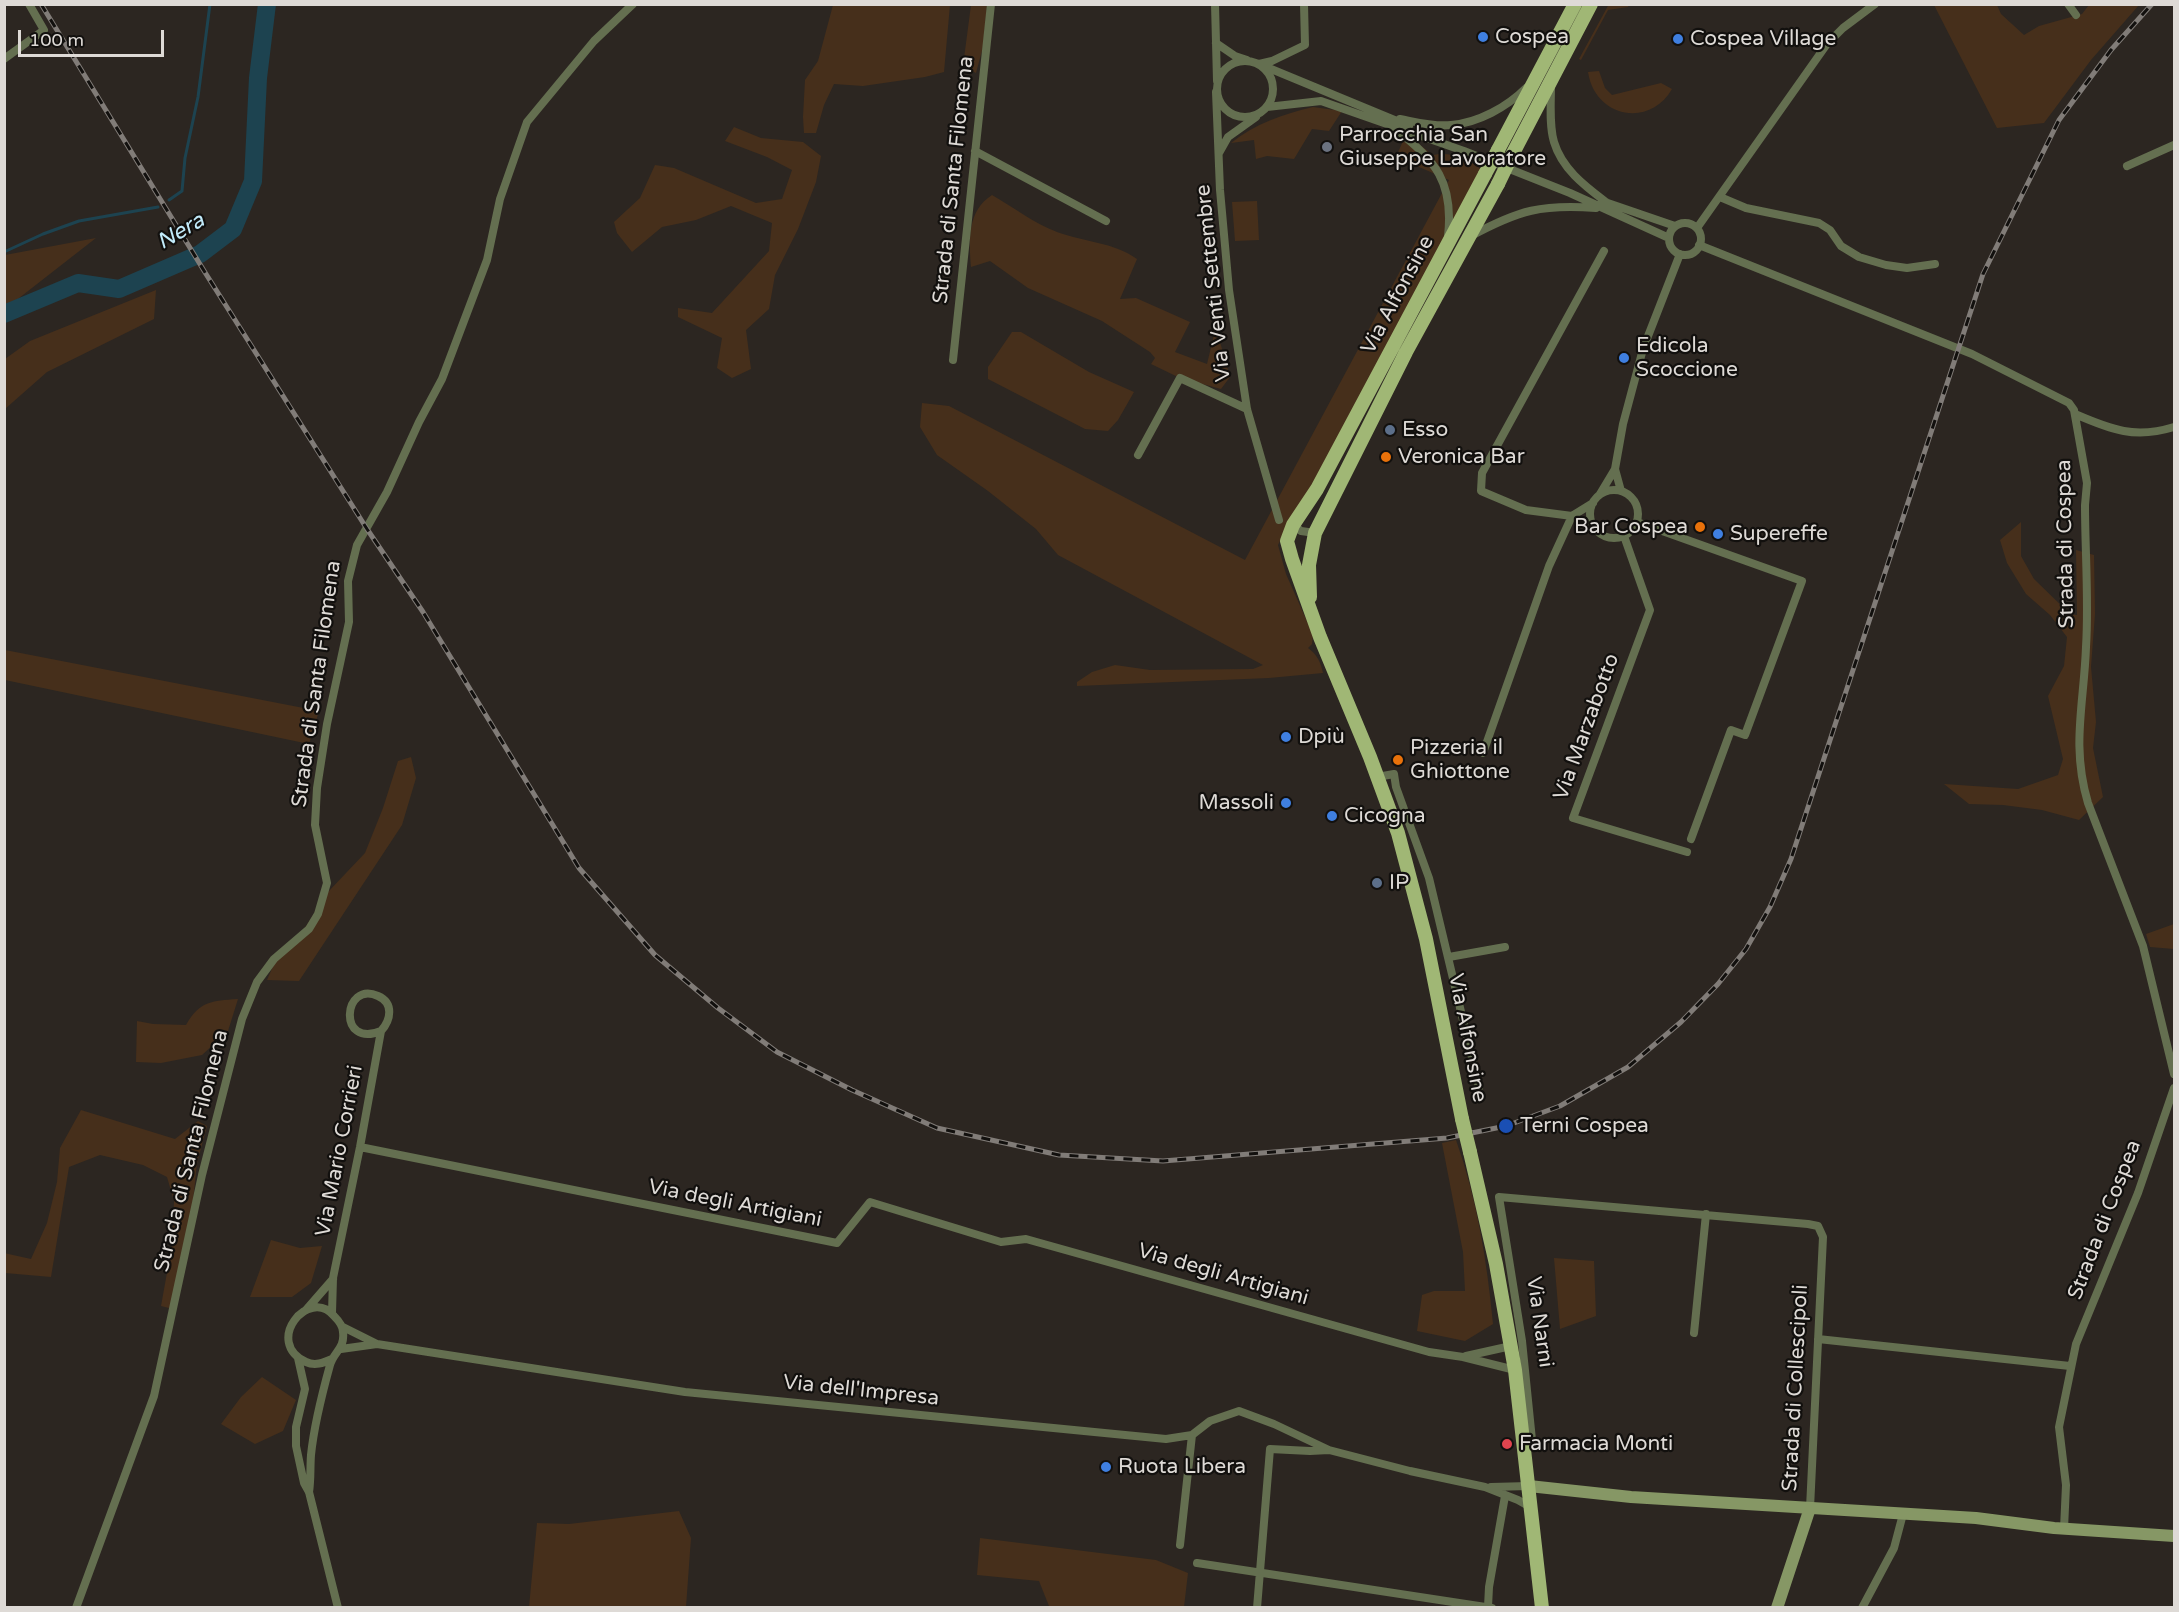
<!DOCTYPE html>
<meta charset="utf-8">
<style>
body{margin:0}
#map{position:relative;width:2179px;height:1612px;overflow:hidden;background:#2c2621;font-family:"Varela Round",sans-serif}
canvas{display:block}
.frame{position:absolute;inset:0;border:6px solid #dedad6;pointer-events:none}
.scale{position:absolute;left:18px;top:30px;width:146px;height:27px;box-sizing:border-box;border:3px solid #dedad6;border-top:0;padding-left:8px;font-size:18px;line-height:21px;white-space:nowrap;color:#dedad6;-webkit-text-stroke:4px #12100e;paint-order:stroke}
</style>
<div id="map">
<canvas width="2179" height="1612"></canvas>
<div class="frame"></div>
<div class="scale">100 m</div>
</div>
<script>
const ctx = document.querySelector('canvas').getContext('2d');
ctx.lineJoin = 'round';
function fillPath(path, color) { ctx.fillStyle = color; ctx.fill(path, 'evenodd'); }
function trace(path, color, width, dash) { ctx.strokeStyle = color; ctx.lineWidth = width; ctx.lineCap = dash ? 'butt' : 'round'; ctx.setLineDash(dash || []); ctx.stroke(path); }
function label(font, color, halo, rows, align = 'center') {
  ctx.font = font + ' "Varela Round",sans-serif'; ctx.lineWidth = 4.5; ctx.setLineDash([]); ctx.textBaseline = 'middle'; ctx.strokeStyle = halo; ctx.fillStyle = color; for (const [text, x, y, turn = 0] of rows) {
    ctx.save(); ctx.translate(x, y); ctx.rotate((+turn || 0) * Math.PI / 180); ctx.textAlign = isNaN(turn) ? turn : align; if (halo) ctx.strokeText(text, 0, 0); ctx.fillText(text, 0, 0); ctx.restore();
  }
}
const green = new Path2D(`
 M1609,4l20,1 -1,2 -20,3 -27,50 -2,-1z
 M833,5h117l-6,67 -19,5 -62,9 -29,-2 -10,21 -8,28h-12l-1,-16 2,-37 13,-19z
 M971,5h16l-4,42 -7,26 -13,-7z
 M1934,5h63l4,9 23,21 15,-9 43,-12 7,-9h50l-48,55 -47,63 -47,5z
 M1599,71l6,17 7,7 49,-12 11,6c-22,39 -77,29 -84,-17z
 M1313,107l29,4 -13,20 -17,-2 -18,30 -27,-3 -11,3 -2,-19 -23,3c24,-19 52,-29 82,-36z
 M734,127l27,11 42,4 18,14 -5,26 -18,47 -23,46 -6,34 -23,21 5,39 -19,9 -15,-10 5,-30 -44,-21v-9l34,5 57,-62 3,-28 -41,-17 -35,14 -34,7 -30,25 -15,-19 -3,-11 26,-24 15,-33 19,3 82,35 26,-4 10,-29 -25,-13 -42,-16z
 M1406,134l27,21c17,-4 35,4 48,14l-163,309 -32,50 -8,17 8,29 27,61 -1,9 -4,4c9,6 13,15 15,25l-54,5 -192,8v-4l15,-10 23,-7 35,5 103,-1 10,-4 -205,-110 -22,-26 -48,-38 -51,-36 -17,-28 2,-24 27,3 296,154 204,-380 -53,-23z
 M992,195c21,12 43,29 65,37 27,10 56,10 80,27l-17,40 16,-1 54,24 -15,30 32,12 12,-50 1,28 10,35 -9,12 -41,-11 -29,-14 4,-6 -5,-6 -48,-31 -74,-33 -38,-27 -19,6c-2,-27 -4,-56 21,-72z
 M1257,201l2,39 -24,1 -3,-39z
 M96,238l-91,71v-54z
 M156,290l-2,29 -107,53 -42,37v-50l25,-18z
 M1012,332h9l68,40 45,20 -16,28 -10,11 -23,-2 -97,-50v-12z
 M2021,522v34l13,23 36,35 7,1 -1,-65 18,5 1,59 -4,53 5,55 -3,26 10,49 -24,23 -37,-10 -39,-5 -34,-1 -25,-20 74,5 40,-14 5,-16 -15,-63 16,-30 3,-29 -17,-22 -24,-21 -19,-31 -7,-23z
 M5,650l314,61 -10,33 -304,-64z
 M411,757l5,21 -14,47 -103,156 -32,-1 7,-16 25,-27 29,-45 37,-39 18,-45 15,-47z
 M2174,924v25l-24,-2 -4,-13z
 M238,999l-10,32 -26,24 -41,8 -25,-1 1,-41 16,3 33,1c14,-24 25,-24 52,-26z
 M81,1110l94,29 23,-18 9,5 -10,37 -4,38 -20,108 -12,-3 11,-61 2,-44 -7,-24 -24,-12 -43,-10 -31,12 -18,110 -46,-4 -1,-20 27,6 16,-36 10,-41 3,-34z
 M1456,1140c21,59 31,121 37,184l-28,17 -48,-10 5,-36 12,-4h31l-2,-39 -21,-109z
 M271,1240l29,8 22,-2 -11,37 -19,14h-42z
 M1554,1258l40,3 2,55 -36,13z
 M262,1377l34,23 -13,31 -28,13 -34,-20 20,-27z
 M679,1511l12,27 -5,69h-157l8,-84 32,1z
 M980,1538l176,22 32,13 -4,34 -135,-1 -10,-25 -62,-6z`);
const stream = new Path2D(`
 M169,200l13,-9 3,-33 13,-61 12,-93
 M4,252l39,-18 36,-13 79,-14`);
const river = new Path2D(`
 M4,314l74,-31 41,6 81,-35 33,-25 20,-48 5,-103 9,-74`);
const street = new Path2D(`
 M1215,4l2,77
 M2068,4l8,11
 M1216,43l19,13 12,4
 M4,59l40,-29 -15,-26
 M1217 89a28 28 0 1 1 56 0a28 28 0 1 1-56 0Z
 M1259,64l150,62
 M1259,64l13,-3 33,-16 -1,-41
 M1551,86c0,17 -2,40 3,56 8,27 31,44 52,60
 M1216,92l4,98 9,100 18,119 32,111
 M1267,107l54,-6 143,50 106,42 99,45
 M1400,119c16,3 34,8 51,6 27,-2 56,-18 75,-37
 M1395,129c41,31 59,54 53,107
 M975,151l131,70
 M1219,153l9,-16 28,-20
 M2127,166l47,-21
 M1720,197l26,11 73,15 11,7 11,16 18,11 27,8 21,3 28,-4
 M1602,201l73,25
 M1669 239a16 16 0 1 1 32 0a16 16 0 1 1-32 0Z
 M1697,228l130,-184 16,-16 32,-24
 M1471,236c48,-26 71,-32 125,-28
 M1699,245l273,109 97,49 5,7 13,73 -2,22c0,47 4,95 1,142 -2,57 -15,99 2,156l55,143 31,128
 M953,360l38,-356
 M2075,414c37,16 60,25 99,13
 M1138,455l42,-77 67,31
 M1615,469l6,22
 M1590 514a24 24 0 1 1 48 0a24 24 0 1 1-48 0Z
 M1600,494l15,-25 8,-45 20,-75 37,-95
 M1637,522l165,59 -57,154 -14,-5 -40,109
 M1293,525l8,6 14,2
 M1595,528l-23,-12 -46,-6 -45,-19 1,-18 122,-222
 M1624,536l26,74 -77,208 114,34
 M1483,753l66,-187 23,-50 21,-13
 M1377,777l17,-3 2,13 33,91 50,209
 M1449,957l56,-10
 M360,1147l477,96 33,-41 131,40 25,-3 403,113 34,5 52,13
 M306,1310l27,-31
 M332,1313l1,-35 27,-131 21,-116c10,-11 13,-28 -3,-35 -35,-16 -41,53 3,35
 M343,1327l34,17
 M1694,1333l12,-119
 M1818,1339l252,27
 M341,1349l36,-5 308,48 481,47 26,-4 18,-14 29,-10 35,13 55,26
 M1466,1356l45,-10
 M298,1358l7,31 -9,38v19l8,37 5,9 29,116
 M1524,1449l8,-9 -10,-99 -23,-144 309,27 10,2 5,11 -13,271
 M1491,1487l38,-1
 M309,1492c2,-12 1,-24 2,-37 3,-30 11,-61 19,-90 4,-14 15,-16 13,-33 0,-6 -4,-11 -9,-16 -25,-30 -71,26 -28,46 9,4 17,1 26,-3
 M2064,1529l2,-44 -7,-58 17,-83 62,-151 36,-105
 M1180,1545l12,-110
 M1197,1563l295,45
 M1488,1607l1,-20 16,-91
 M76,1608l78,-212 48,-221 40,-156 15,-37 17,-23 35,-30 9,-15 9,-31 -12,-58 2,-37 10,-64 22,-102 -1,-41 9,-36 30,-53 32,-70 23,-43 45,-119 13,-61 27,-77 67,-81 39,-37
 M1257,1608l13,-159 40,2 19,-1 81,21 75,16 33,13 14,8
 M1862,1608l32,-60 9,-34`);
const secondary = new Path2D(`
 M1529,1486l102,11 345,21 78,10 120,8
 M1777,1608l33,-100`);
const primary = new Path2D(`
 M1498,150l77,-146
 M1511,157l80,-153
 M1310,597l-1,-32 6,-32 91,-181 92,-168
 M1462,1119l-36,-180 -28,-106 -28,-76 -50,-120 -28,-78 -5,-18 6,-16 24,-36 168,-315
 M1470,1152l26,112 19,106 27,238`);
const rail = new Path2D(`
 M41,4l165,270 161,255 56,83 156,256 76,87 63,53 59,44 75,38 85,38 122,27 104,6 284,-23 59,-12 54,-20 68,-39 53,-45 37,-38 28,-35 24,-42 21,-48 192,-585 76,-154 52,-70 41,-46`);
const primaryBridge = new Path2D(`
 M1485,174l13,-24
 M1498,184l13,-27
 M1462,1119l8,33`);
const markers = [
 [1483,37,6,"#3f7fe0"],
 [1678,39,6,"#3f7fe0"],
 [1327,147,6,"#6b7280"],
 [1624,358,6,"#3f7fe0"],
 [1390,430,6,"#5c6f8a"],
 [1386,457,6,"#e8710a"],
 [1700,527,6,"#e8710a"],
 [1718,534,6,"#3f7fe0"],
 [1286,737,6,"#3f7fe0"],
 [1398,760,6,"#e8710a"],
 [1286,803,6,"#3f7fe0"],
 [1332,816,6,"#3f7fe0"],
 [1377,883,6,"#5c6f8a"],
 [1506,1126,8,"#1a4fb4"],
 [1507,1444,6,"#e0444e"],
 [1106,1467,6,"#3f7fe0"]
];
const poiNames = [
 ["Cospea",1495,37],
 ["Cospea Village",1690,39],
 ["Parrocchia San",1339,135],
 ["Giuseppe Lavoratore",1339,159],
 ["Edicola",1636,346],
 ["Scoccione",1636,370],
 ["Esso",1402,430],
 ["Veronica Bar",1398,457],
 ["Bar Cospea",1688,527,"right"],
 ["Supereffe",1730,534],
 ["Dpiù",1298,737],
 ["Pizzeria il",1410,748],
 ["Ghiottone",1410,772],
 ["Massoli",1274,803,"right"],
 ["Cicogna",1344,816],
 ["IP",1389,883],
 ["Terni Cospea",1520,1126],
 ["Farmacia Monti",1519,1444],
 ["Ruota Libera",1118,1467]
];
const streetNames = [
 ["Strada di Santa Filomena",954,180,-84],
 ["Via Venti Settembre",1214,283,-96],
 ["Via Alfonsine",1398,295,-62],
 ["Strada di Cospea",2066,544,-91],
 ["Strada di Santa Filomena",317,684,-82],
 ["Via Marzabotto",1587,727,-70],
 ["Via Alfonsine",1467,1038,79],
 ["Strada di Santa Filomena",192,1151,-76],
 ["Via Mario Corrieri",340,1151,-79],
 ["Via degli Artigiani",735,1204,11],
 ["Strada di Cospea",2105,1220,-69],
 ["Via degli Artigiani",1223,1275,16],
 ["Via Narni",1539,1322,82],
 ["Strada di Collescipoli",1796,1388,-87],
 ["Via dell'Impresa",861,1391,6]
];
const waterNames = [
 ["Nera",181,232,-30]
];
fillPath(green, '#462f1b');
trace(stream, '#1d4350', 3);
trace(river, '#1d4350', 18);
trace(street, '#646f50', 8);
trace(secondary, '#869765', 12);
trace(primary, '#a0b775', 14);
trace(rail, '#817c78', 5);
trace(rail, '#12100e', 3, [9]);
trace(primaryBridge, '#a0b775', 14);
for (const [x, y, r, color] of markers) { const dot = new Path2D(); dot.arc(x, y, r, 0, 2 * Math.PI); ctx.fillStyle = color; ctx.fill(dot); trace(dot, '#12100e', 2); }
label('21px', '#dedad6', '#12100e', poiNames, 'left');
label('21px', '#dedad6', '#12100e', streetNames);
label('italic 22px', '#c2ebfa', '#12100e', waterNames);
</script>
